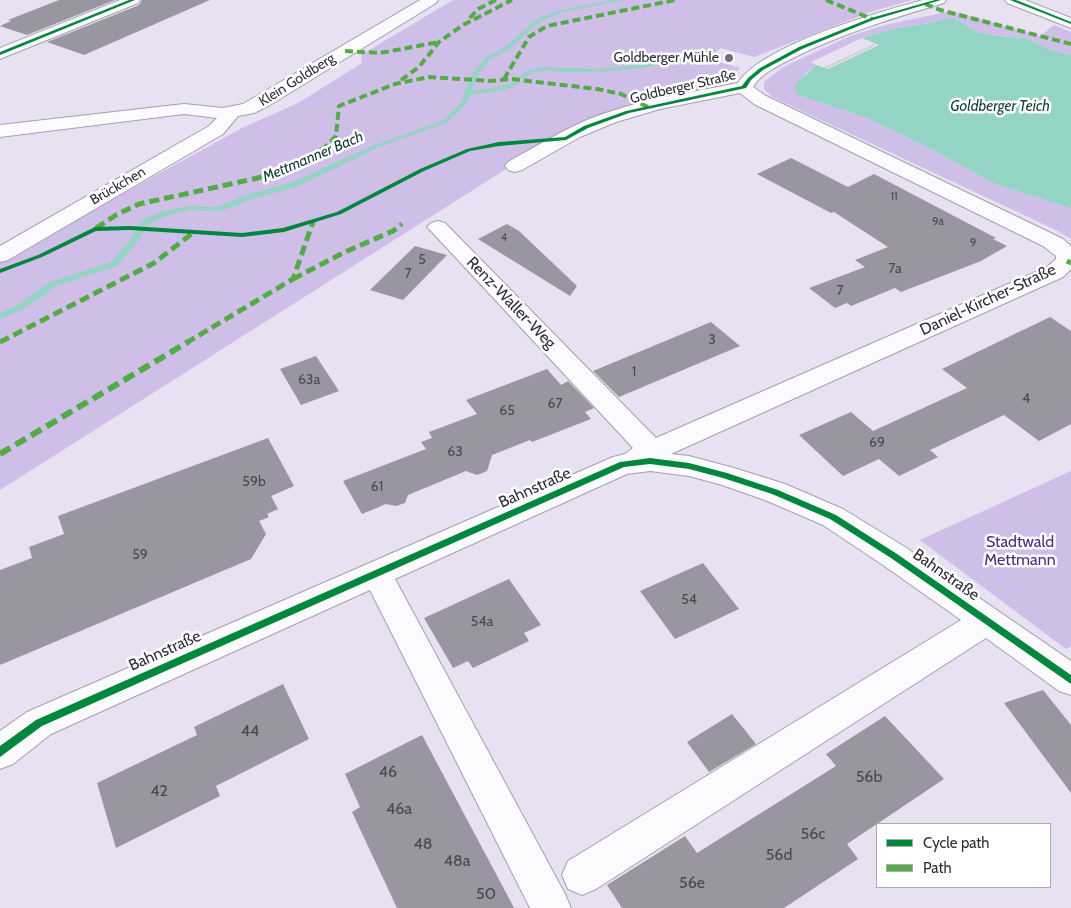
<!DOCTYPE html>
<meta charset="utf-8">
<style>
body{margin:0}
#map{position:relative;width:1071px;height:908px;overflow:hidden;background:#e7e1f2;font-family:Cabin,sans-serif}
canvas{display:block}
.legend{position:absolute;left:876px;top:823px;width:175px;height:65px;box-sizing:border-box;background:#fff;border:1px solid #adabaf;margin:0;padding:6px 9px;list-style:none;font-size:15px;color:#312d38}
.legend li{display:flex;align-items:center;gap:10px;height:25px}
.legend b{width:25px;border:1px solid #adabaf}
</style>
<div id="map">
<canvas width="1071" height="908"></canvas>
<ul class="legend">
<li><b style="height:6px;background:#00873e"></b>Cycle path</li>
<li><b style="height:6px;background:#54ab46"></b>Path</li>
</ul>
</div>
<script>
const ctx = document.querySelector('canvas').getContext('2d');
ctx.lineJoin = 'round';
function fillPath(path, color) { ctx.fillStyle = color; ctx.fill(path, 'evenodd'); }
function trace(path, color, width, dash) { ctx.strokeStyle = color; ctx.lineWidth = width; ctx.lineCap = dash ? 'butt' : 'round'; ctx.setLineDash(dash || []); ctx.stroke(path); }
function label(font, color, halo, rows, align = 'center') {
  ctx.font = font + ' Cabin,sans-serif'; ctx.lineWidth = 5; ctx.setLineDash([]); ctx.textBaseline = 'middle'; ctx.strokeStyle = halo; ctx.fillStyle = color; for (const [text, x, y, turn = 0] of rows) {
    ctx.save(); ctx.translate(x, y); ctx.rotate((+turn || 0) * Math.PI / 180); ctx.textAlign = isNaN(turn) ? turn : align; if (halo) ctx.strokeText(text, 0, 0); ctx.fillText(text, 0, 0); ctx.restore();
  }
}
const green = new Path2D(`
 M453,0h459l-42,12 -116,45 -33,-9 -8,6 -9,-2 -6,4 42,12 -22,20 -152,43 -566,359v-229l242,-133 56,-25 64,-40 -1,-8z
 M951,11l89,25 14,-11 17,7v23l-18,-4 -28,-13 -34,-3 -15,-3 -16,-11 -10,-3 -20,5 -33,5 -35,10 -51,24 5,3 -11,9 -7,21 69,23 68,33 60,33 76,24v31l-13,-8 -286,-134 -8,-8v-7l21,-16 63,-29 37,-12z
 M1071,471v175l-5,3 -146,-109z`);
const water = new Path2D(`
 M950,18l10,3 16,11 23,4 26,2 28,13 18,4v153l-76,-24 -60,-33 -68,-33 -69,-23 -4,-9 22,-21 12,4 51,-24 -17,-7 35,-10 33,-5z`);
const stream = new Path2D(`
 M613,0h11l-64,13 -21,9 -32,29 -17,8 -11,14 -8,18 32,-5 13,-5 3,2 -1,1 -13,6 -35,5 -5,10 -19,18 -67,24 -83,40 -47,13 -27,11 -32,-1 -21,5 -21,9 -10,17 -21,25 -61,20 -32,23 -24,10v-6l18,-8 32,-23 61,-20 21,-24 10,-18 22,-9 26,-5 28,1 25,-11 47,-13 85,-38 67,-24 18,-18 13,-30 13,-16 17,-8 32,-29 22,-9z
 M688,56l3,2 -1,1c-42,10 -83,14 -126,13 -14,-1 -29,-4 -40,7l-5,-1 6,-6 16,-5 58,2 53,-6z`);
const building = new Path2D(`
 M59,0h56l-88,35 -27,-9 11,-5 -3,-1z
 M142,0h68l-126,55 -37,-13 92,-37z
 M791,158l57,29 26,-13 122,64 -3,1 14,7 -26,15 -80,31 -6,-4 -44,18 -4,-3 -12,5 -26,-20 56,-21 -10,-7 33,-13 -54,-35 -3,1 -74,-39z
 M507,224l12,7 58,55 -7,10 -92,-57z
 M415,246l32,9 -44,45 -33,-10z
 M1050,317l21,14v93l-32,17 -35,-26 -74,35 8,7 -39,19 -20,-17 -36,17 -44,-41 52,-23 22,19 94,-43 -25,-19z
 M711,322l29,24 -121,51 -26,-26z
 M316,356l23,35 -38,14 -21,-36z
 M547,369l14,16 7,-4 26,27 -9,4 6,7 -59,23 -2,-2 -38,15 -5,16 -10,4 -11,-4 -58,24 -3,8 -9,3 -10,-2 -24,10 -19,-33 83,-32 -5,-7 11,-4 -3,-6 48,-18 -11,-14z
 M268,438l26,48 -23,10 7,13 -11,5 2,3 -10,4 7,13 -15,25 -251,106v-95l32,-12 -3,-11 35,-13 -6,-18z
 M703,563l36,46 -64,30 -35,-48z
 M509,579l32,46 -17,8 5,8 -56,27 -5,-7 -15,7 -29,-50z
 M283,684l26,55 -93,47 4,10 -104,52 -19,-65 100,-48 -3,-8z
 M1043,690l28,35v68l-67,-90z
 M732,714l24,30 -47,28 -22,-30z
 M885,716l59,63 -97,65 11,15 -74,49h-162l-15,-23 78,-49 12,17 139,-87 -10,-12z
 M422,735l81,152 11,21h-117l-45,-96 8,-5 -15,-33z`);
const pathFar3 = new Path2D(`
 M825,68l49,-23
 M294,112l44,-4
 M468,150l35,-7`);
const pathFar2 = new Path2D(`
 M340,213l70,12
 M98,229l32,-1 112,7 42,-5 55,-17 105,-53 29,-11`);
const pathFar1 = new Path2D(`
 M999,590l72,-46`);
const path = new Path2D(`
 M998,591l3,-2`);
const minor = new Path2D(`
 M420,0h18l-2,3 -166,102 -16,8 -16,3 -15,18 -215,126 -8,2v-16l209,-120 8,-8 -33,-4 -184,23v-12l184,-21 39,4 20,-4z
 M923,0h23l-2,3c-54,16 -100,30 -151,55 -13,7 -32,15 -40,29l13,9 297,143 8,7v23l-8,8 -392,177 18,2 45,12 51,16 58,25 62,38 166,114v34l-12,-4 -73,-53 -390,251 -14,6 -14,-6 -6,-14 6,-14 393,-241 -78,-55 -60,-40 -58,-25 -46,-16 -30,-8 -39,-5 -23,3 -232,105 170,315 6,14h-41l-160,-318 -319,144 -38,30 -13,5v-38l27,-19 586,-255 12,-3 8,-6 -202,-217 -4,-4 4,-4 7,-2 7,2 211,215 391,-171 9,-8v-3l-13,-10 -289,-142 -14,-11 -80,16 -44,13 -36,15 -58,33 -7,2 -7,-2 -3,-4 3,-4c27,-15 53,-31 81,-43 48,-19 99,-26 149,-36 24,-38 141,-71 185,-83z
 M1005,0h20l46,18v10l-64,-25z`);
const major = new Path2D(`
 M120,0h20l-2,3 -138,56v-11z`);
const quietFar2 = new Path2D(`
 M826,0l46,19
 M925,4l15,6 131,34
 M470,18l8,-9 18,-9
 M345,51l35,2 59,-11
 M504,79l25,-42 18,-11 128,-26
 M401,80l18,-13 20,-25 24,-17 49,-25
 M322,150l14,-14 3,-30 56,-22 34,-7 61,4 21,-2 86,10 24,5 27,13`);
const quietFar1 = new Path2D(`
 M96,228l20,-13 23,-11 119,-26 43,-16 22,-13
 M1067,261l4,2
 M293,279l52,-27 48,-21 9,-7
 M0,342l154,-79 40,-31
 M186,343l107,-64 20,-57`);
const quiet = new Path2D(`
 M0,454l188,-112`);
const cycleway = new Path2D(`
 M129,0h6l-135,55v-3z
 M935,0h6l-68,20 -71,29 -39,21 -12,10 -5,8 -117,25 -41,15 -22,12 -67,6 -29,5 -46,20 -83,43 -57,18 -42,5 -112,-7 -34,1 -54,26 -42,16v-4l38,-14 57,-28 35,-1 112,7 41,-5 54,-16 83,-43 47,-20 32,-7 66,-5 19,-11 42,-15 116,-25 6,-8 12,-10 39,-21 72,-29z
 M1010,0h6l55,22v2z
 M650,458l39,5 38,10 51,17 58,25 61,39 174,121v9l-180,-126 -61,-39 -58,-25 -49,-16 -34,-9 -39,-5 -26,3 -582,259 -42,31v-11l36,-26 584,-258z`);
const markers = [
 [729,58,5,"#716c79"]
];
const farNumbernames = [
 ["11",894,197],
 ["9a",938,222],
 ["4",504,238],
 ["9",973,243]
];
const farPoinames = [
 ["Goldberger Mühle",719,58]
];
const farStreetnames = [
 ["Klein Goldberg",297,80,-32],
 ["Goldberger Straße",683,87,-13],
 ["Brückchen",118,186,-30]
];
const numberNames = [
 ["5",422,260],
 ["7a",895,269],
 ["7",408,274],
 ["7",840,291],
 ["3",712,340],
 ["1",634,372],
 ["63a",309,380],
 ["4",1026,399],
 ["67",555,404],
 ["65",507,411],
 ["69",877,443],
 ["63",455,452],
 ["59b",254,482],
 ["61",377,487],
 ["59",140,555],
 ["54",689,600],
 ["54a",482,622]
];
const farWaternames = [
 ["Goldberger Teich",1000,107],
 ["Mettmanner Bach",313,157,-23]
];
const streetNames = [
 ["Daniel-Kircher-Straße",988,300,-25],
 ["Renz-Waller-Weg",511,303,46],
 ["Bahnstraße",535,488,-24],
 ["Bahnstraße",946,575,35],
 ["Bahnstraße",165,651,-24]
];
const parkNames = [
 ["Stadtwald",1020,542],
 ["Mettmann",1020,560]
];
const nearNumbernames = [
 ["44",250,731],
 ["46",388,772],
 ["56b",869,777],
 ["42",159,791],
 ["46a",399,809],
 ["56c",813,834],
 ["48",423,844],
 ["56d",779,855],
 ["48a",457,861],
 ["56e",692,883],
 ["50",486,894]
];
fillPath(green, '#cebee8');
fillPath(water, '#94d4c5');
fillPath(stream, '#94d4c5');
fillPath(building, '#9995a1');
trace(minor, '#a4a0ac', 2);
trace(major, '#a4a0ac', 2);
trace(pathFar3, '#c7c6cc', 2, [2.5, 1]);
trace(pathFar2, '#c7c6cc', 2.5, [3, 2]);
trace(pathFar1, '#c7c6cc', 3, [4, 2.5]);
trace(path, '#c7c6cc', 4, [5, 3]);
fillPath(minor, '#fbfafd');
fillPath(major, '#fbfafd');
trace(quietFar2, '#54ab46', 4, [8, 4]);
trace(quietFar1, '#54ab46', 5, [10, 5]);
trace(quiet, '#54ab46', 6, [12, 6]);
fillPath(cycleway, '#00873e');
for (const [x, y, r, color] of markers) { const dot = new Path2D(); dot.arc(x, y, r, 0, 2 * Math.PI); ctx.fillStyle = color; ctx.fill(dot); trace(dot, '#fff', 2); }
label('11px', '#4b4752', null, farNumbernames);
label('14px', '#312d38', '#fff', farPoinames, 'right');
label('14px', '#312d38', '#fff', farStreetnames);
label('14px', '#4b4752', null, numberNames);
label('italic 15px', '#133e32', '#fff', farWaternames);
label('16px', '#312d38', '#fff', streetNames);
label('16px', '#502c7b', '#fff', parkNames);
label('16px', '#4b4752', null, nearNumbernames);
</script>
